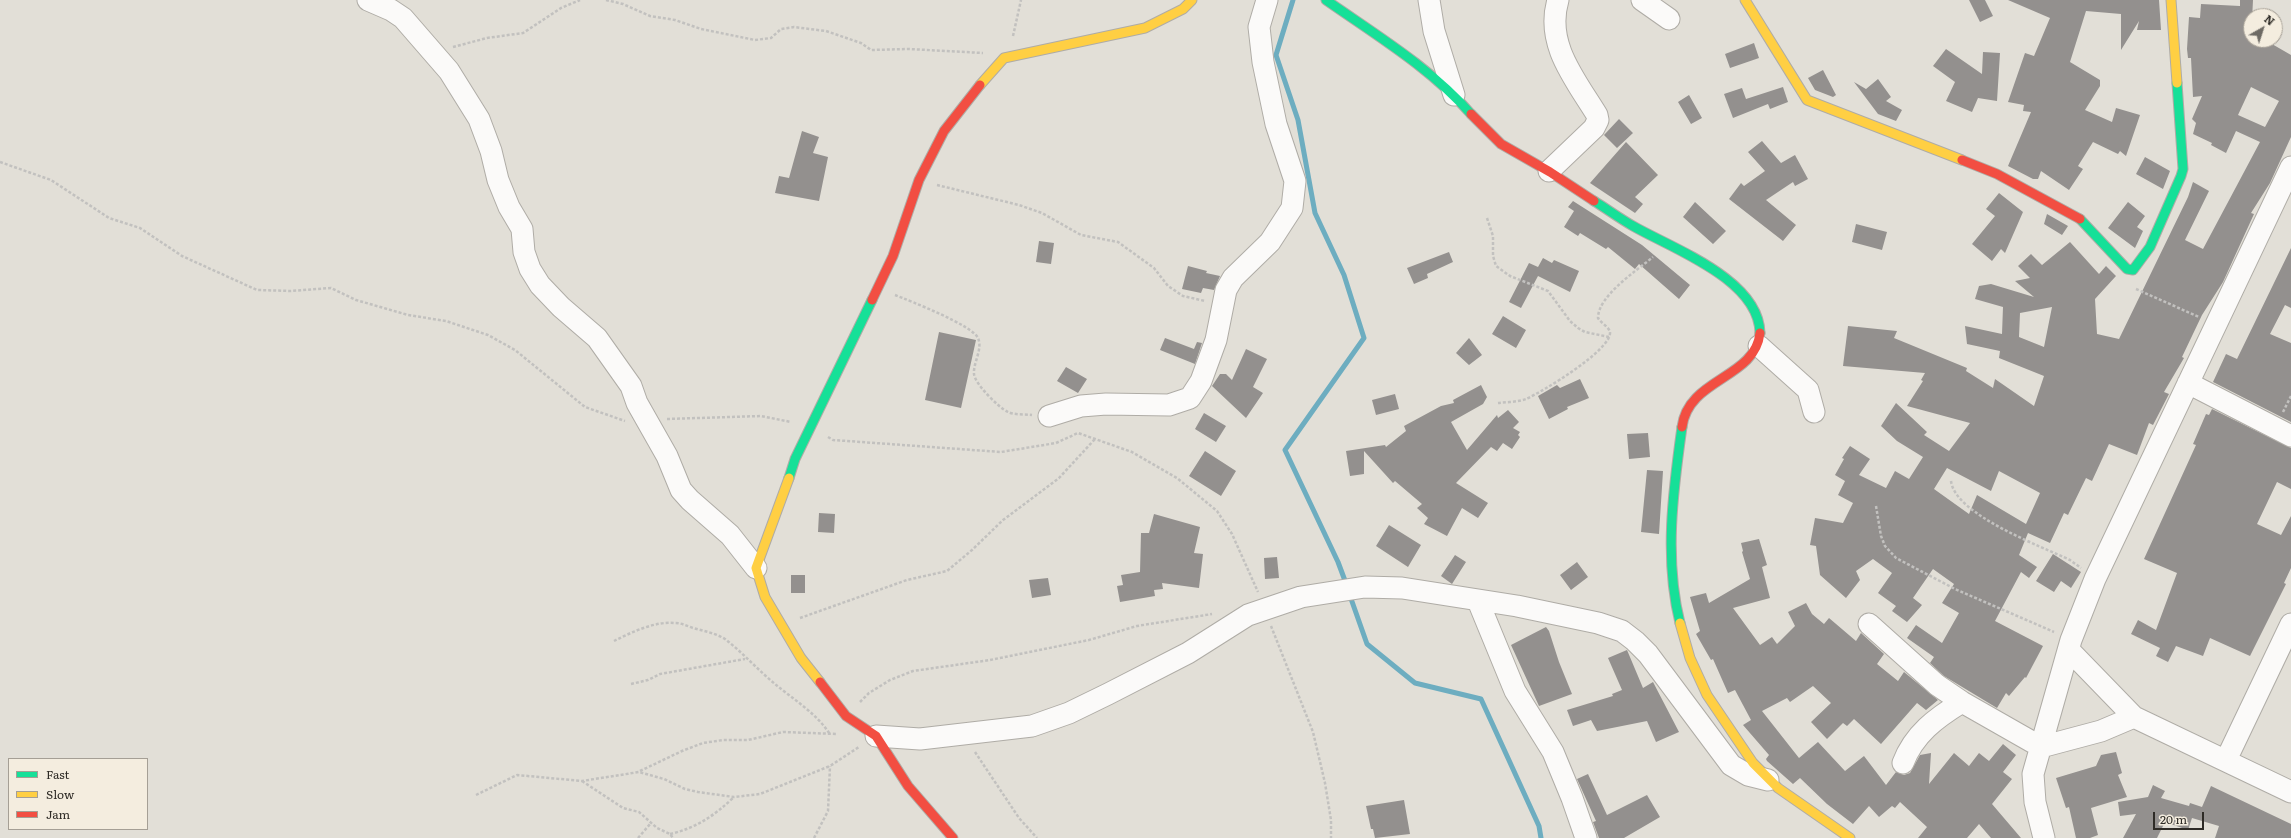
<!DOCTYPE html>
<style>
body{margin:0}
#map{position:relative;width:2291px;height:838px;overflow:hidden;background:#e2dfd7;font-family:Literata,serif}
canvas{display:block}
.legend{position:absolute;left:8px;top:758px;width:140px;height:72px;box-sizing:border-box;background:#f4eddf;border:1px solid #a59f95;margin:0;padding:5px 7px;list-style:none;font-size:12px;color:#2e2b26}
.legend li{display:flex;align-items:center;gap:8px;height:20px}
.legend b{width:20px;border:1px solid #a59f95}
.north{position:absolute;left:2243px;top:8px;width:40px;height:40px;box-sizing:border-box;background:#f4eddf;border:1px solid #a59f95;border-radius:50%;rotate:39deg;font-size:11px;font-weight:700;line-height:16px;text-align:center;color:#2e2b26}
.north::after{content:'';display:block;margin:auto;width:14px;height:18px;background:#6d6a64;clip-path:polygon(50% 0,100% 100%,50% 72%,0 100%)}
.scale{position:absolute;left:2153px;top:812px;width:51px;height:18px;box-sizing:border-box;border:2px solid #2e2b26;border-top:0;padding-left:5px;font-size:12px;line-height:14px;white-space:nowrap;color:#2e2b26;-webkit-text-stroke:3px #f4eddf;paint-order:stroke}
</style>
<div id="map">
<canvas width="2291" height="838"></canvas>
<ul class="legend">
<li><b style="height:5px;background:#16e098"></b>Fast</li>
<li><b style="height:5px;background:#ffcf43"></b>Slow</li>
<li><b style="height:5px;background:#f24e42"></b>Jam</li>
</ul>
<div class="north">N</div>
<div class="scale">20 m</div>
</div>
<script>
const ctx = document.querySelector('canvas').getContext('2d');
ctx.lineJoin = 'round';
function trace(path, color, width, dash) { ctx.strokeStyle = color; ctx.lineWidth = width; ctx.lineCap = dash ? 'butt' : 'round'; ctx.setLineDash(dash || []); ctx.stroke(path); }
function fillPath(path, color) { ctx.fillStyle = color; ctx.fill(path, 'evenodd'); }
const stream = new Path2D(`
 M1293,0l-17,55 22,65 17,93 29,62 20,63 -79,112 53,112 9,24
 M1349,593l18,51 48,39 66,16 58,127 2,12`);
const building = new Path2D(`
 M1969,0h16l8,16 -13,6z
 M2008,0h151l2,30h-24l2,-9 -18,29v-36l-35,-3 -16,51 30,18v6l-15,24 27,12 4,-14 24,7 -14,41 -6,-5 -2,3 -25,-12 -15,24 5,3 -14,21 -28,-19 -3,8h-5l-25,-13 23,-54 -8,-1 1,-6 -16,-3 17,-49 9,3 16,-38z
 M2240,0h13l-2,40h14l26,15v82l-21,46 -19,30 3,1 -31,68 -21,33 -20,42 2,1 -20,34 5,2 -16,31 -4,-2 -12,32 -28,-11 -17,37 -6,-3 -18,37 -4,-2 -14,30 -22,-10 -9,22 18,12 -8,11 -8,-6 -26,49 48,25 -17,32 -1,-1 -16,19 -3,-3 -9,15 -53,-32 -14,-13 4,-6 -27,-19 9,-13 26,18 17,-30 -17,-10 12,-19 -21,-15 -20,29 9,7 -15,17 -15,-11 4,-5 -18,-13 14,-20 -19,-14 -17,12 4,9 -14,18 -26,-23 -4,-29 -6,-1 5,-27 28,5 10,-20 -15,-8 7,-14 -10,-6 9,-16 -2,-1 8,-12 20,13 -11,16 27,13 9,-17 14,8 14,-22 -26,-16 -16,-15 15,-23 31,29 -3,3 25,16 21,-28 -63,-17 16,-25 -2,-1 4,-7 -82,-7 5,-40 49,5 -3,7 73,30 -1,3 27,17 2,-9 39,27 10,-30 -45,-18 1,-7 -33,-7 -2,-18 37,8 1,-27 -28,-8 4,-13 12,-2 43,13 -19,-16 15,-3 -12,-12 13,-12 11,11 28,-23 29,32 7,-8 10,10 -21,23 2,35 22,5 69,-142 5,-15 16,9 -24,49 18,9 57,-107 -24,-11 -10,22 -15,-8 1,-2 -19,-9 3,-11 -4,-4 10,-23 -9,1 -2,-39h-3l-1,-9 2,-32 11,1 1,-14 39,2zM2251,87l28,14 -14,26 -27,-12zM2052,307l-8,40 -25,-10 1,-24zM1947,468l44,23 8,-20 41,22 -14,31 -49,-29 -8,19 -35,-25z
 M1754,43l5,15 -29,10 -5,-14z
 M1946,49l36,25 1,-22 17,1 -3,48 -19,-3 -6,14 -26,-11 9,-19 -22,-16z
 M1823,70l13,25 -3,2 -18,-7 -7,-12z
 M1878,79l13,18 -5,4 16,9 -6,11 -18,-7 -24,-32 12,7z
 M1783,87l5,15 -18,7 -2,-5 -35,14 -9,-24 18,-6 4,11z
 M1689,95l13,23 -11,6 -13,-22z
 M1619,119l14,14 -16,15 -13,-13z
 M802,131l17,6 -6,16 15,4 -9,44 -44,-8 4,-17 10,2z
 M1762,141l19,22 14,-8 13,24 -13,7 -2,-4 -27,18 30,25 -13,16 -54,-42 12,-16 3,3 21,-15 -17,-19z
 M1626,142l32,33 -23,22 8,7 -8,9 -45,-30z
 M2145,157l25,14 -7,18 -27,-15z
 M1999,193l24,19 -18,41 -4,-4 -9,12 -20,-17 23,-28 -9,-7z
 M1573,201l69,44 48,40 -11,14 -40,-35 -4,5 -27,-22 -2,2 -26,-16 -2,3 -14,-9 10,-16 -6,-4z
 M1695,202l31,29 -13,13 -30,-27z
 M2128,202l17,14 -8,11 6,4 -8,17 -27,-20z
 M2047,214l21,12 -6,9 -18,-11z
 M1856,224l31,8 -5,18 -30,-8z
 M1039,241l15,2 -3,21 -15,-2z
 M2291,248v60l-6,-3 -15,29 21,9v79l-78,-40 13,-28 11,5z
 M1449,252l4,10 -26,12 1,4 -14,6 -7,-16z
 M1543,258l9,5 2,-3 25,11 -9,21 -32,-16 -17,32 -12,-6 20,-39 9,4z
 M1188,266l19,5 -1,2 14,3 -6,14 -11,-2 -2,5 -19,-4z
 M1503,316l23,14 -10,18 -24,-14z
 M939,332l37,8 -15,68 -36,-8z
 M1165,338l29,11 3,-7 5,1 -7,21 -35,-14z
 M1469,338l13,17 -13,10 -13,-12z
 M1246,349l21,10 -14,28 10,6 -17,25 -34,-32 8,-12h6l6,6z
 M1066,367l21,12 -9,14 -21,-12z
 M1580,379l9,19 -22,9 1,2 -19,10 -11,-23 19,-11 3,3z
 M1481,385l6,12 -4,7 -32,18 16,28 30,-35 1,3 10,-8 11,12 -6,6 7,4 -2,3 2,2 -8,12 -9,-6 -6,8 -6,-4 -35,36 32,20 -10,15 -16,-10 -15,28 -23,-12 4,-6 -11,-10 5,-4 -27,-23 -2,2 -29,-32v23l-14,2 -4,-25 39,-6 1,2 20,-16 -2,-5 37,-20 13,-3 -1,-3z
 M1395,394l4,15 -23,6 -4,-15z
 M2212,409l79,39v41l-14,-7 -20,42 24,11 10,-19v52l-7,15 2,1 -36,72 -40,-18 -7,18 -27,-10 -8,16 -12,-6 4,-8 -29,-14 7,-14 18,10 21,-57 -33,-14 52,-114 -3,-1 13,-30 3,1z
 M1204,413l22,13 -10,16 -21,-13z
 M1648,433l2,24 -21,2 -2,-25z
 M1205,451l31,20 -15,25 -32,-20z
 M1647,470l16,1 -4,63 -18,-2z
 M819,513l16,1 -1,19 -16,-1z
 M1154,514l46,13 -6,26 9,1 -4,34 -37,-5 1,6 -9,1 1,6 -35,6 -3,-16 6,-1 -2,-10 19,-3 1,-39h8z
 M1389,525l32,20 -13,22 -32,-21z
 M1759,539l8,26 -5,2 8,31 -37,10 27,37 12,-8 5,7 18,-18 -7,-14 18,-9 6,11 12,10 5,-6 27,23 5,-8 23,21 -7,10 21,17 6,-9 34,28 -12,10 -9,-7 -36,41 -27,-25 -7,7 -4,-3 -16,16 -16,-17 20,-19 -18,-17 -23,16 -3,-4 -25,13 37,47 19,-16 27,29 19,-15 22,29 10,-13 8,3 6,-2 10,-18 11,-2 -2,31 25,-31 15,13 10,-13 10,8 14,-17 13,11 -13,17 9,7 -20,25 29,34h-30l-12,-14 -12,14h-49l9,-11 -27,-25 -5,6 -3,-2 -13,11 -10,-11 -16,18 -26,-20 -27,-26 -7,6 -26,-23 -1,-2 3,-4 -26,-30 8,-5 -16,-30 -7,3 -15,-34 -2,1 -15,-26 4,-3 -10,-34 16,-4 3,10 41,-24 -8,-27 1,-1 -2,-8z
 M2053,554l28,18 -10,16 -10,-7 -7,11 -18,-11z
 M1455,555l11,7 -14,22 -11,-8z
 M1277,557l2,21 -14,1 -1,-21z
 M1577,562l11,15 -17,13 -11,-15z
 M791,575h14v18h-14z
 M1048,578l3,17 -19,3 -3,-18z
 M1546,627l3,4 10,31 13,32 -33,12 -28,-61z
 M1627,650l16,38 10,-6 26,50 -23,10 -9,-21 -50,10 -6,-11 -18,6 -6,-16 46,-14 -1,-2 10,-4 -14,-32z
 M2116,752l6,21 -4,2 9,22 -36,11 7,27 -8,3h-14l-7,-31 -3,1 -10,-30 40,-12 5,-11z
 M1588,774l19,41 40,-20 13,22 -36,21h-25l-6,-16 3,-1 -19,-42z
 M2153,785l12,6 -4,7 28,8 1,-3 12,4 9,-21 80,38v14h-76l4,-12 -27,-8 -4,12 -23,-8 -8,16h-34l13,-24 -16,2 -2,-14 30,-5z
 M1404,800l6,34 -35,4 -2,-9h-2l-5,-23z`);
const path = new Path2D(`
 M606,0l17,4 27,12 25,4 26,9 54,11 16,-2 10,-9 13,-2 32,4 35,12 10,7 38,-1 74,4
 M1013,36l8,-36
 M453,47l34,-9 36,-5 38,-25 19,-8
 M0,162l51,18 58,38 31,10 42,28 75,34 34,1 40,-3 25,12 52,15 38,6 42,14 27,15 70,57 40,14
 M937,185l82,20 23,8 39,22 37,7 36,26 14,18 15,10 22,5
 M1487,218l6,18v20l3,10 14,10 38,15 22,30 8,7 7,4 24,5
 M2136,289l63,28
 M895,295c15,6 77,30 83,43 5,11 -5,25 -4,36 1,10 24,33 34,38 6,3 16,2 24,3
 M1498,403c9,-1 20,-1 28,-4 16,-7 86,-49 84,-67 -1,-5 -9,-9 -12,-14 0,-22 38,-47 55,-61
 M2283,412l8,-16
 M667,419l94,-3 30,6
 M828,437l5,3 168,12 55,-9 22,-10 54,19 45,26 40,33 15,23 26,58
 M1951,481c4,34 90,65 119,79l11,8
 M1876,506l5,30 4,10 11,12 59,31 99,43
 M800,618l107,-38 40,-9 25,-21 31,-30 56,-42 36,-39
 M1271,626l42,106 12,51 6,37v18
 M614,641c18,-9 41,-20 61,-18 7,0 12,3 18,5 11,3 22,5 32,11 17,13 33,31 50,45 18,15 42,30 54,49
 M631,684l17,-4 12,-6 85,-15
 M860,702l9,-9 21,-13 23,-9 77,-11 99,-20 48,-14 75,-12
 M975,752l44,66 18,20
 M640,771l42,-20 21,-8 20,-3h25l35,-8 54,2
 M582,781l41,27 16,4 18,16 13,6 3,4
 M476,795l41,-20 65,6 57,-9 25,7 21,10 13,3 36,5 26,-3 70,-28 29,-19
 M670,834c26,-6 44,-18 64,-37
 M638,838l13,-15
 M814,838l14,-27 2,-45`);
const street = new Path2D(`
 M368,0l23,10 12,8 46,53 30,48 12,32 7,29 11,27 13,22 2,23 6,17 10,16 21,22 36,31 34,48 6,17 30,53 14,34 9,10 40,35 26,33
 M1429,0l5,31 20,64
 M1642,0l27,19
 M1549,171l45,-43 4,-8 -1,-5c-22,-36 -52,-71 -39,-115
 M1759,346l49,44 6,22
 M2188,383l103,53
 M1049,416l32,-10 25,-2 63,1 21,-7 11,-17 15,-41 10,-50 7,-12 37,-36 22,-34 3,-27 -19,-57 -13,-62 -4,-35 8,-27
 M1478,601l37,90 38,61 19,46 14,40
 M1869,624l68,61 25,17 79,45 60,-16 33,-14
 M2069,650l65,67 157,75
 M876,736l44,3 112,-13 37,-13 39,-19 80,-41 60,-38 53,-18 64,-10 37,1 115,18 81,17 24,8 13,10 13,13 83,111 17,10 20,5
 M2226,760l65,-136
 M1903,763c11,-29 33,-45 59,-61
 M2044,838l-9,-36 -2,-28 38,-134 24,-61 196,-412`);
const fast = new Path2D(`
 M1326,0c50,35 105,68 145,114
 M1594,201c13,8 25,17 39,25 38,22 126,53 127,107
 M2080,219l47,50 6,1 17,-23 31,-71 2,-7 -6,-86
 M789,478l6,-19 77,-159
 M1680,623c-16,-64 -7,-132 2,-196`);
const slow = new Path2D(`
 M1745,0l62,100 155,60
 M2171,0l6,83
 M980,85l24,-27 141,-30 38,-19 9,-9
 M789,478l-33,90 9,29 36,61 19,24
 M1680,623l10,35 17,37 46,68 25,25 72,50`);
const jam = new Path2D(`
 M1471,114l30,30 49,28 44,29
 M1962,160l35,14 83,45
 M872,300l21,-44 26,-76 25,-49 36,-46
 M1682,427c6,-49 73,-48 78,-94
 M820,682l26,34 30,20 32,50 45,52`);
trace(stream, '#6dadc0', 5);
fillPath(building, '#93908e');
trace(street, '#afaca6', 23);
trace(fast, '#afaca6', 11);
trace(slow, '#afaca6', 11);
trace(jam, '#afaca6', 11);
trace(path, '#c2c1bf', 2.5, [3, 2]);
trace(street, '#fbfaf9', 21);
trace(fast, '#16e098', 9);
trace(slow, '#ffcf43', 9);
trace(jam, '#f24e42', 9);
</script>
